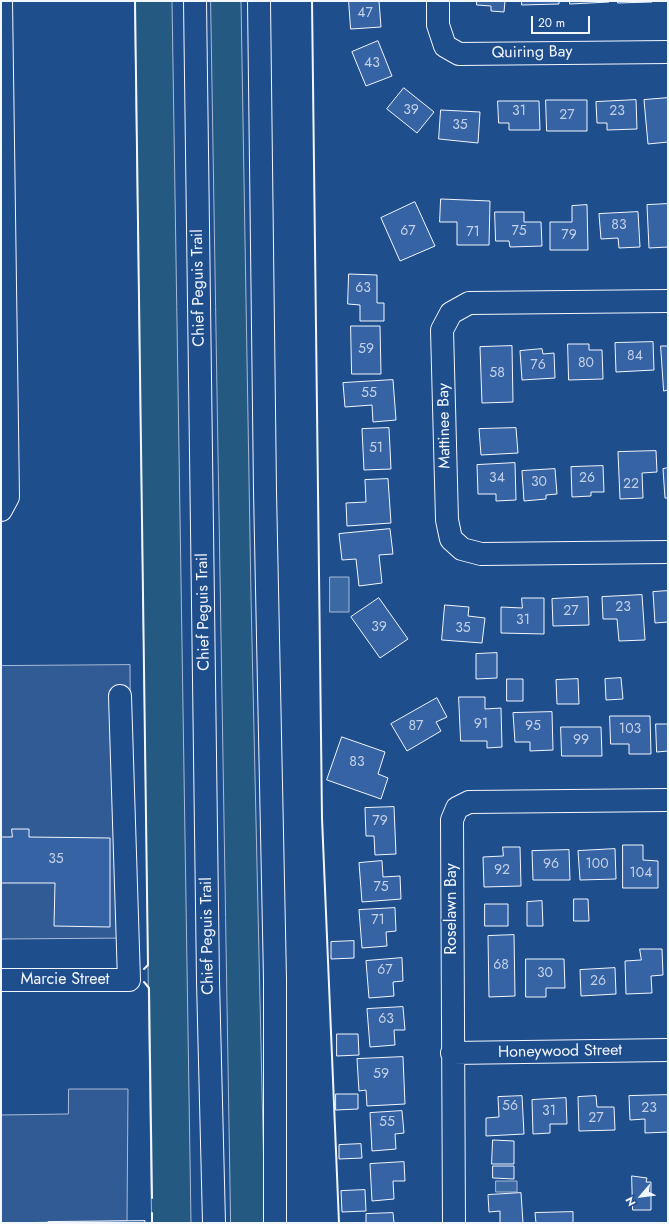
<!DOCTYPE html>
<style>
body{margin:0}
#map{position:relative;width:669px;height:1224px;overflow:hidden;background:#1f4e8c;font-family:Jost,sans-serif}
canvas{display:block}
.frame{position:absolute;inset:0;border:2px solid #f2f6ff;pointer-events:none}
.north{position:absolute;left:621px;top:1176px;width:40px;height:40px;-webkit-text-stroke:3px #1f4e8c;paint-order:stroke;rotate:242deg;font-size:11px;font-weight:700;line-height:16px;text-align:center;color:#f2f6ff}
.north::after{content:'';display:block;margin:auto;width:14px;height:18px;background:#f2f6ff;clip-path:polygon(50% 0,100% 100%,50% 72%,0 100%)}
.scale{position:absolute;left:531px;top:16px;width:59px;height:18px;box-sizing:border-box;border:2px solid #f2f6ff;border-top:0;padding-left:5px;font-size:12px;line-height:14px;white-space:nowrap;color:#f2f6ff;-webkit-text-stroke:3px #1f4e8c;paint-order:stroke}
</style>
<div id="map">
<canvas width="669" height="1224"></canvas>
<div class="frame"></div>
<div class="north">N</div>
<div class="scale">20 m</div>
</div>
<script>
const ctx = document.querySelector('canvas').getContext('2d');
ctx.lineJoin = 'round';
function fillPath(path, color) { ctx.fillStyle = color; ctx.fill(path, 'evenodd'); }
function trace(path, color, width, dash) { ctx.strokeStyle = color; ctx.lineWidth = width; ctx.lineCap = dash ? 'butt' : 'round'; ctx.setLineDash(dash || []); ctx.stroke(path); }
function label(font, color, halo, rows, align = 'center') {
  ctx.font = font + ' Jost,sans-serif'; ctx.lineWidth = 3; ctx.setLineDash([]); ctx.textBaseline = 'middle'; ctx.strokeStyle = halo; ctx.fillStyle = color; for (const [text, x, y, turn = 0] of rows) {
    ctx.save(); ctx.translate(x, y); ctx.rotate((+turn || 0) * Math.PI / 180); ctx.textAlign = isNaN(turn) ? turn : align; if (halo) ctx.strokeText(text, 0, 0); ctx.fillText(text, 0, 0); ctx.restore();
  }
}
const green = new Path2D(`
 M135,1h37l19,1222h-39z
 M211,1h30l10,596 14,626h-34z`);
const parking = new Path2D(`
 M130,665l2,273 -131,1v-273z
 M69,1089h59l-1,132 -126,2v-108l67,-1z`);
const water = new Path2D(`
 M330,577h19v35h-19z
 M496,1181h21v11h-21z`);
const building = new Path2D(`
 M349,1h30l2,26 -30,2z
 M477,1h28l-1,11 -13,-1v-5l-14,-1z
 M522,1h37v3l-37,1z
 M570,1h39v1l-39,2z
 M618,1h34v1l-34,1z
 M378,41l14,35 -26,10 -14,-34z
 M404,88l30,24 -17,21 -30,-24z
 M668,98v44l-20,2 -4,-44z
 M546,100h41v31h-40z
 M636,100l1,29 -30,1v-7h-10l-1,-21z
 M498,101h41l1,29h-31v-7h-10z
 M441,110l39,2 -2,31 -39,-4z
 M441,199l49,2 -1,44h-32v-23h-17z
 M415,202l20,44 -35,15 -19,-43z
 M668,204v43l-19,1 -2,-43z
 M587,205l1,45h-38v-28h22v-16z
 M495,212h29v10h17l1,24 -32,1 -1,-6h-13z
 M638,212l2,35 -21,1 -1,-10 -17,1 -2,-25z
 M349,274l28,1v28h7v18h-24v-16l-12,-1z
 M351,326h29l1,48h-29z
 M653,342l1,28 -38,2 -1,-29z
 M568,344h21v6h13l1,29 -34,1z
 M512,346l1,56 -31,1 -2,-56z
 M661,346h7v44l-4,1z
 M542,349l1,5 11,-1 1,25 -33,2 -2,-29z
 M393,380l3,40 -23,2 -1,-17 -27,2 -2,-24z
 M389,428l2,41 -27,1 -2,-41z
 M516,428l2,25 -37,2 -2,-26z
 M656,451l1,21 -15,1 1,25 -23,1 -2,-47z
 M515,463l1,37 -20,1v-7h-18l-1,-29z
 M603,466l1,26h-13v4l-19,1 -1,-30z
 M668,468v30h-3l-2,-29z
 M555,469l2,25 -11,1v4l-22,2 -2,-30z
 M388,479l3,44 -44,3 -1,-23 20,-1 -1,-22z
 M390,529l3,25 -14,1 3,28 -23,3 -3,-27 -14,1 -3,-26z
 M668,591v31l-13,1 -2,-31z
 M642,595l3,45 -26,1 -2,-22h-14l-1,-22z
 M588,597l1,28 -36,1 -1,-27z
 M379,598l29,41 -28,19 -29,-41z
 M522,598h22v36l-43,-1v-26l21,1z
 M445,605l24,2 -1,9 17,2 -3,25 -40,-3z
 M497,653v25l-21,1v-25z
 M621,678l2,21 -17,1 -1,-21z
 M507,679h16v22h-16z
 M578,679l1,25h-22l-1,-24z
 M459,697h26v12l16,-1 1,39 -15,1v-7h-26z
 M437,698l10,19 -11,5 5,9 -34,20 -16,-27z
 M552,712l1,38 -23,1v-9h-15l-2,-29z
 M610,716h40l1,38h-22v-10h-18z
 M656,724h12v27l-11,1z
 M561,727h40l1,29h-40z
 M342,737l43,15 -7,22 10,4 -7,21 -54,-19z
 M394,807l2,47 -21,1 -1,-19h-8l-1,-28z
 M12,829h17v8l81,1v89l-56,-1 1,-43h-54v-46h11z
 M623,845h20v15l15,1v27h-35z
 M503,847h17l1,39 -37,1 -1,-30 20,-1z
 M615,849l1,30 -36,1 -2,-29z
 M569,850l1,30h-37l-1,-29z
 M382,861l1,16 17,-1 1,23 -39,3 -3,-39z
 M574,899h14l1,22h-15z
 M542,901l1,25h-16v-24z
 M485,904h23v22h-23z
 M395,908l1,23 -10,1 1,14 -25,2 -3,-38z
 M514,935l1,61 -26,1 -1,-61z
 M354,941v17l-23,1v-17z
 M640,949h22l1,26 -12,1 1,17 -26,1 -1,-33 16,-1z
 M402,958l1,23 -10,1 1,14 -25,2 -3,-37z
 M526,959h38l1,29h-19v9h-20z
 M615,968l1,26 -35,2 -1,-26z
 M403,1007l2,23h-11l1,15 -25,2 -3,-38z
 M337,1034h21l1,21 -22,1z
 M403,1057l2,47 -38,2 -1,-16 -7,1 -2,-32z
 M336,1094h22v15l-22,1z
 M668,1095v37l-23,1v-14l-15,1 -1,-24z
 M522,1096l2,38 -38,2v-18l13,-1 -1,-20z
 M596,1096l1,11h17l1,23 -36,1 -1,-34z
 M566,1098l1,26h-17v9l-17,1 -1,-34z
 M402,1111l2,22 -9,1 1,15 -24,2 -2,-38z
 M493,1140l21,1v23h-22z
 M361,1144l1,14 -23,1v-14z
 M404,1162l1,19h-12l1,18 -22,2 -2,-37z
 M493,1166h21v13l-21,-1z
 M632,1176l15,2 -1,4h5v28h-18z
 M365,1190l1,21 -24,1 -1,-21z
 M521,1193l2,30h-23v-12l-11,1 -1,-17z
 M573,1212v11h-37l-1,-10z
 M393,1213l1,10h-28v-9z
 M145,1221v2h-97v-1z`);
const minor = new Path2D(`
 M438,1v24l7,21 14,8 209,-2
 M668,301l-199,2 -18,10 -9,17 5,190 4,19 11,10 19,5 187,-2
 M1,510l7,-13 -7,-496
 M1,980h128l-9,-284
 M452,1053l216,-3
 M454,1223l-2,-403 5,-12 12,-6 199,-2`);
const major = new Path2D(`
 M195,1l13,980 6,242
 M259,1l6,490 10,488v244`);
const wall = new Path2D(`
 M135,1l13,964 -4,4
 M312,1l10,817 17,405
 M144,982l5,6 3,210
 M152,1213v10`);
const numberNames = [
 ["47",365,14],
 ["43",372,64],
 ["39",411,111],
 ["31",519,112],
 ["23",617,112],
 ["27",567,116],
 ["35",460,126],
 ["83",619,226],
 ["67",408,232],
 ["75",519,232],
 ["71",473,233],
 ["79",569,236],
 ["63",363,289],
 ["59",366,350],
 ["84",635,357],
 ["80",586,364],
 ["76",538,366],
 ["58",497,374],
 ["55",369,394],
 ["51",376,449],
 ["34",497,479],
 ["26",587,479],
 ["30",539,483],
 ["22",631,485],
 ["23",623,608],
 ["27",571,612],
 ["31",523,621],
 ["39",379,628],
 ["35",463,629],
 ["91",481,725],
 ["87",416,727],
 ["95",533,727],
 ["103",630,730],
 ["99",581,741],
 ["83",357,763],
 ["79",380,822],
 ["35",56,860],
 ["96",551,865],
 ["100",597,865],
 ["92",502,871],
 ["104",641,874],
 ["75",381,888],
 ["71",378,921],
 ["68",501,966],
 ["67",385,971],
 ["30",545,974],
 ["26",598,982],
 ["63",386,1020],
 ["59",381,1075],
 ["56",510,1107],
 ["23",649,1109],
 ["31",549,1112],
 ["27",596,1119],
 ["55",387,1123]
];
const streetNames = [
 ["Quiring Bay",532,53,-1],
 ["Chief Peguis Trail",199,288,-91],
 ["Mattinee Bay",445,426,-91],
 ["Chief Peguis Trail",204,612,-91],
 ["Roselawn Bay",452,909,-90],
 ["Chief Peguis Trail",208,936,-91],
 ["Marcie Street",65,980],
 ["Honeywood Street",560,1052,-1]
];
fillPath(green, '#245a82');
trace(green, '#a8bbd7', 1);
fillPath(parking, '#305b95');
trace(parking, '#a8bbd7', 1);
fillPath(water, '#3b69a3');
trace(water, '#a8bbd7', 1);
fillPath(building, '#3563a3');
trace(building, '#f2f6ff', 1);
trace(minor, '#f2f6ff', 24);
trace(major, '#f2f6ff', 24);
trace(minor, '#1f4e8c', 22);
trace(major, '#1f4e8c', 22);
trace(wall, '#f2f6ff', 2);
label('14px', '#c3d1e8', null, numberNames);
label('16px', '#f2f6ff', '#1f4e8c', streetNames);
</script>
